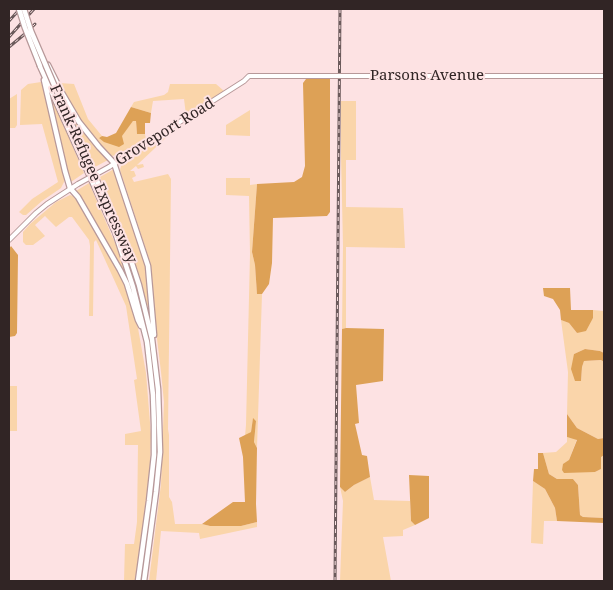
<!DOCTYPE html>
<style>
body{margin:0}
#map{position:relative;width:613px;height:590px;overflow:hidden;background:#fde2e3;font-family:"Noto Serif",serif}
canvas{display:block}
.frame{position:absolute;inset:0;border:10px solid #312525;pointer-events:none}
</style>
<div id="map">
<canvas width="613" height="590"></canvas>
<div class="frame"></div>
</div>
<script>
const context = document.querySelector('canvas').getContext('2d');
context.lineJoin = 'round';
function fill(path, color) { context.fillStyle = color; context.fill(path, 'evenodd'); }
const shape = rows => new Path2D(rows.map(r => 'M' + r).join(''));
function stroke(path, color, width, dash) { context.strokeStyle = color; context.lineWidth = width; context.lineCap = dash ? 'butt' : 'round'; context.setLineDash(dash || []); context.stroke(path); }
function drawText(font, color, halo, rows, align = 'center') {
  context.font = font + ' "Noto Serif",serif'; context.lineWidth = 4; context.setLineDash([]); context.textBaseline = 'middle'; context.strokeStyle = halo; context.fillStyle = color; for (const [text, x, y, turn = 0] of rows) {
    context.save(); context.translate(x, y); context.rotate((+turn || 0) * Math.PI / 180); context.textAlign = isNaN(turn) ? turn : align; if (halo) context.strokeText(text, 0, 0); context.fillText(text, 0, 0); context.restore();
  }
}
fill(shape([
 [41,82,49,107,65,180,61,188,42,201,26,215,23,215,19,212,32,199,58,182,42,124,20,125,21,90,28,84],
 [59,83,74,84,88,119,102,136,99,138,121,136,133,121,136,121,137,134,145,134,146,139,118,155,111,156,106,152,78,116,65,95],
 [170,84,216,84,224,91,186,115,184,99,153,101,151,113,131,107,134,102,164,95,168,92],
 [17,94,17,125,15,128,9,128,9,99],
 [50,98,52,98,84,173,71,182,66,167],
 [341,101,356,101,356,160,346,160,346,207,403,208,405,248,346,247,346,328,342,329,343,246,341,155],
 [250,110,250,136,226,135,226,125],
 [72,114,106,157,108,160,95,167,71,115],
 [170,131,171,133,137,165,143,164,144,167,138,169,136,166,130,171,134,171,136,176,132,178,134,182,168,174,171,179,168,429,169,435,169,497,172,502,175,524,202,524,210,526,241,526,257,522,257,527,200,539,199,533,161,531,156,581,149,581,161,484,164,402,161,372,155,322,152,276,150,262,120,170,121,166],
 [114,169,146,265,150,312,149,312,139,275,123,230,100,177],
 [226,178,250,178,250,185,257,184,252,252,255,265,257,293,262,294,257,448,254,442,256,421,253,419,251,432,245,436,246,425,250,254,249,196,226,195],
 [89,183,119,252,131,288,122,268,76,191],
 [70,195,76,197,122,278,138,328,146,373,151,435,150,470,145,514,135,581,124,581,125,544,134,544,137,522,138,445,125,445,125,434,141,431,134,380,137,379,126,306,96,240,94,242,93,316,89,316,90,246,89,240,72,217,69,217,56,227,45,216,35,225,45,236,33,245,26,245,23,242,23,232,30,224,56,202],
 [593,310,604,311,604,353,600,351,585,349,574,354,581,381,582,367,584,361,601,360,604,362,604,438,598,439,577,428,567,414,568,372,561,320,569,323,577,333,593,318],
 [9,386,17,386,17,431,9,431],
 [567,437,577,439,569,460,595,472,601,469,601,456,604,455,604,518,583,517,580,515,578,485,573,479,557,479,549,474,543,453,556,452,567,442],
 [370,477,374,500,410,501,411,521,415,525,403,530,403,536,383,537,391,581,340,581,343,501,340,487,345,492,354,485],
 [533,481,545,489,555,508,557,521,544,521,543,544,531,543]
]), '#fad5aa');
fill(shape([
 [306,79,330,79,330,212,327,216,273,218,272,263,269,284,262,294,257,294,255,265,252,252,257,184,294,182,302,177,305,166,303,83],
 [131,107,151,113,150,123,145,123,145,134,137,134,136,121,133,121,122,136,124,144,119,147,104,142,99,138,102,136,107,137,116,133],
 [11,246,18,255,17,333,15,336,9,337,9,249],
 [543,288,570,288,571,310,593,310,593,318,586,331,577,333,569,323,561,320,560,310,553,299,544,296],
 [346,328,384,329,383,381,356,385,359,423,355,424,362,455,367,456,370,477,354,485,345,492,340,487,342,329],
 [585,349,600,351,604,353,604,362,601,360,584,361,582,367,581,381,575,381,571,369,574,354],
 [567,414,577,428,598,439,604,438,604,455,601,457,601,469,595,472,564,473,562,470,563,464,569,460,577,440,567,437],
 [253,418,256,421,254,442,257,448,256,504,257,522,241,526,210,526,202,524,233,502,245,502,243,457,239,438,251,432],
 [538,453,543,453,549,474,557,479,573,479,578,485,580,515,583,517,604,518,604,523,557,521,555,508,545,489,533,481,534,469,538,469],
 [409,475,429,476,429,518,415,525,411,521]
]), '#dda156');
const primary = shape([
 [376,76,604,76],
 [109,167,244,81,249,76,320,76],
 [9,240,36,213,47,204,78,184]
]);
const motorway = shape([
 [48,65,62,93,79,122,99,147,114,163,148,266,154,335],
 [40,66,115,232,133,287,147,342,153,395,154,425,154,455,149,501,138,581],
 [44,80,65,171,70,188,78,197,120,270,127,284,138,320,141,326],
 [58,94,126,245,139,285,152,339,158,389,160,452,156,492,144,581]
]);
stroke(primary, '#b79899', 6);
stroke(motorway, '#b79899', 7);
stroke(primary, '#fff', 4);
stroke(motorway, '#fff', 4.5);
const rail = shape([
 [9,21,19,10],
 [9,37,34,9],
 [9,47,26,33,35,24],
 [335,581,340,9]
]);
stroke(rail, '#6b5a5b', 3);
stroke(rail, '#fde2e3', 1, [4]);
const primaryBridge = shape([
 [320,76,376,76],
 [78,184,109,167]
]);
const motorwayBridge = shape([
 [19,9,25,28,40,66],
 [24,9,31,31,58,94]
]);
stroke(primaryBridge, '#b79899', 6, []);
stroke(motorwayBridge, '#b79899', 7, []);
stroke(primaryBridge, '#fff', 4);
stroke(motorwayBridge, '#fff', 4.5);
drawText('15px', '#312525', '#fde2e3', [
 ["Parsons Avenue",427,76],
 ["Groveport Road",165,132,-32],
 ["Frank-Refugee Expressway",93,174,66]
]);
</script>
